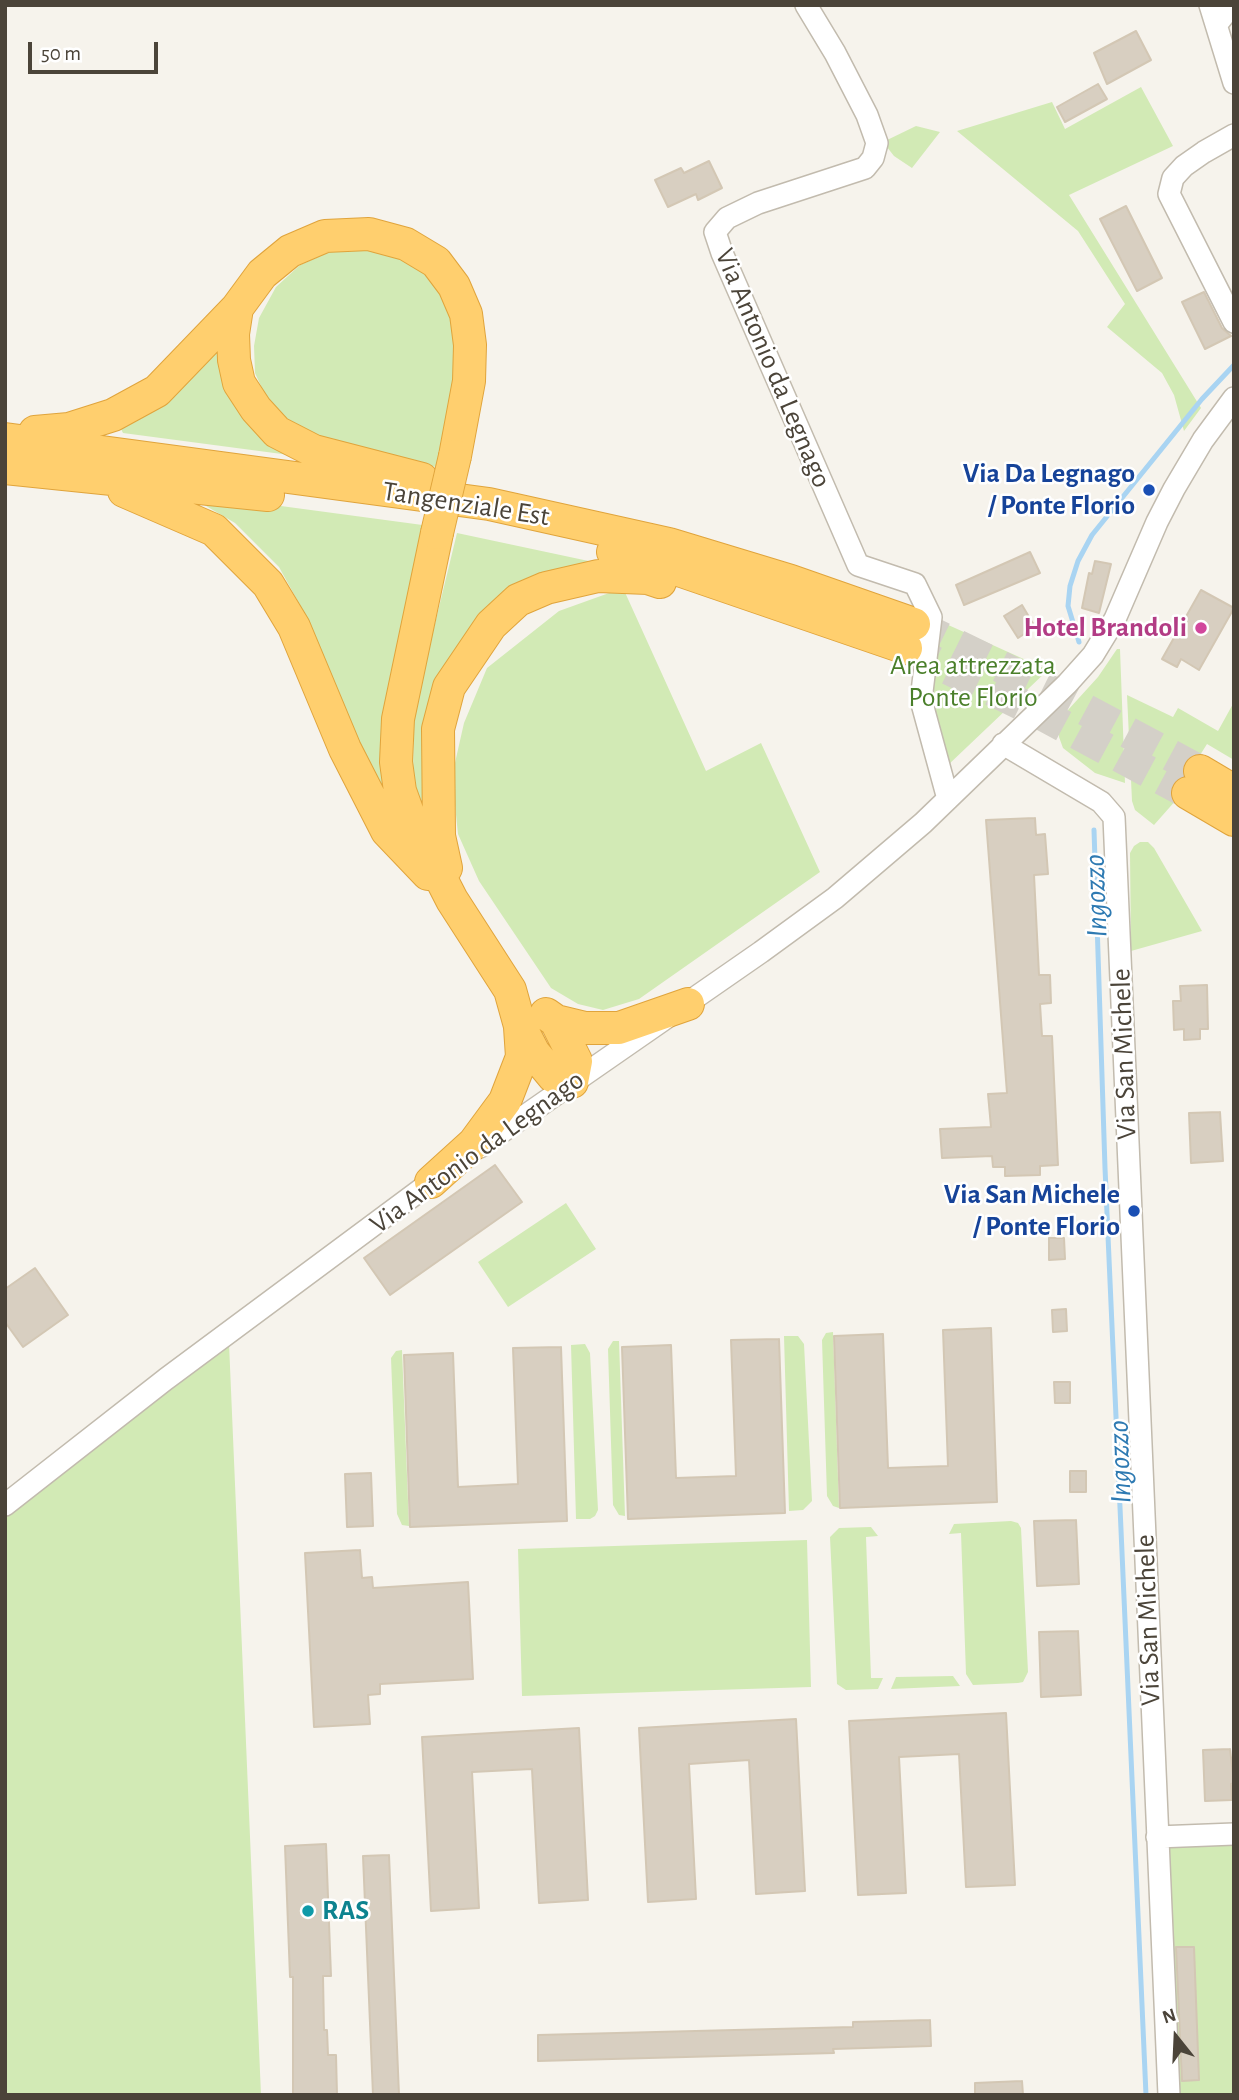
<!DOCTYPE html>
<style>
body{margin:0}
#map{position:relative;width:1239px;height:2100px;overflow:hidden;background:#f6f3ec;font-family:"Alegreya Sans",sans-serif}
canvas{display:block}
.frame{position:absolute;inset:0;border:7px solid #4b4439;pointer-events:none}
.north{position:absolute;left:1141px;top:2002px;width:70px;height:70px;-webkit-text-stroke:5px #fff;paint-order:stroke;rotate:342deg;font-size:19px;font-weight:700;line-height:28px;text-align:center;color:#4b4439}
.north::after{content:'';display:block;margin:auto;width:24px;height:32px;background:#4b4439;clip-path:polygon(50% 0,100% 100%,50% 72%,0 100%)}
.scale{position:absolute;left:28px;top:42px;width:130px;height:32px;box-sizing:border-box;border:4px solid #4b4439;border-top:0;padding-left:9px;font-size:21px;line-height:24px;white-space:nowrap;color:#4b4439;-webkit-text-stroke:5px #fff;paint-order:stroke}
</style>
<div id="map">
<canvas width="1239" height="2100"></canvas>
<div class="frame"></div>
<div class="north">N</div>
<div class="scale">50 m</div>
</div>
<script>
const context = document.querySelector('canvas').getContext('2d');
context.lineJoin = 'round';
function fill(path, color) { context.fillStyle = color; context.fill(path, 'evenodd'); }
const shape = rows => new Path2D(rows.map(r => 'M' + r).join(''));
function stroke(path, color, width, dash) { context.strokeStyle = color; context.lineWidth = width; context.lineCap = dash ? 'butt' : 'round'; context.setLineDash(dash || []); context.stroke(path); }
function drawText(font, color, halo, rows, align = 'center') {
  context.font = font + ' "Alegreya Sans",sans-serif'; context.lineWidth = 5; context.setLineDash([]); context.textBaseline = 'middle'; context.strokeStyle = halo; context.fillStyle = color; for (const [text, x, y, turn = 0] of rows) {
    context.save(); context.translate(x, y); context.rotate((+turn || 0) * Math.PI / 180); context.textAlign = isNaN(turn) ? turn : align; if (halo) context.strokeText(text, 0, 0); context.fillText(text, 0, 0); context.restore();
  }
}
fill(shape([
 [1141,87,1173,146,1069,195,1201,408,1184,431,1174,395,1162,373,1107,327,1125,304,1078,231,957,131,1052,102,1065,129],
 [916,126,940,132,912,168,894,156,883,142],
 [371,246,414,259,438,281,463,347,442,468,327,448,295,432,271,408,255,373,254,346,259,318,276,287,300,265,338,248],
 [232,327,231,354,297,456,123,433,120,427],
 [184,493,430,526,393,812,357,740,306,616,279,567,235,523],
 [457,533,598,563,476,621,427,808,420,809,413,772,414,710],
 [623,588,706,771,761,743,820,872,639,999,603,1010,578,1004,551,988,479,881,458,834,452,776,464,723,487,668,559,611],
 [935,619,1048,670,947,766,928,702],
 [1117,649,1120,649,1125,783,1095,773,1063,748,1059,737,1059,729,1068,710,1098,677],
 [1127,695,1173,717,1178,708,1218,731,1234,702,1234,760,1207,744,1185,779,1177,799,1154,825,1135,810,1132,801],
 [1140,842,1148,842,1154,848,1202,931,1131,951,1130,853,1134,846],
 [566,1203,596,1249,508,1307,478,1262],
 [833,1332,839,1508,833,1506,827,1496,822,1340,826,1333],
 [784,1336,798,1336,804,1344,812,1501,803,1510,789,1511],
 [613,1341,619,1341,625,1516,619,1515,613,1505,608,1349],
 [229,1343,261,2095,5,2095,5,1513],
 [585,1344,590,1353,598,1510,595,1516,590,1519,576,1519,571,1345],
 [402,1350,409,1526,402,1525,397,1514,391,1358,396,1351],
 [1011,1521,1018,1523,1021,1528,1028,1672,1023,1682,1018,1683,973,1685,966,1674,961,1533,949,1534,954,1524],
 [871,1527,878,1536,866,1537,871,1678,883,1678,878,1689,846,1690,837,1684,830,1537,839,1528],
 [807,1540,811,1687,522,1696,518,1549],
 [953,1676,960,1686,891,1689,896,1677],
 [1234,1826,1234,2095,1180,2095,1157,1837]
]), '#d2eab5');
stroke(shape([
 [1079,642,1068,606,1070,586,1078,561,1092,535,1202,399,1234,365],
 [1094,830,1105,1168,1146,2095]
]), '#a9d4f2', 5);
const building = shape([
 [1136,31,1151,60,1107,84,1094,53,1136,31],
 [1098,84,1107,99,1065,122,1057,107,1098,84],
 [709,161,722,188,698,200,696,194,668,207,655,180,681,168,684,173,709,161],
 [1126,206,1162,278,1137,291,1100,219,1126,206],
 [1204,292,1222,328,1231,336,1205,349,1182,302,1204,292],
 [1030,552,1040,573,964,605,956,585,1030,552],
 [1095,561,1111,564,1099,613,1082,608,1089,573,1092,574,1095,561],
 [1201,590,1234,608,1199,670,1181,659,1177,667,1162,659,1201,590],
 [1022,605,1035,627,1018,638,1004,616,1022,605],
 [1035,818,1036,835,1045,834,1048,874,1034,875,1039,975,1050,975,1051,1003,1040,1004,1042,1036,1052,1036,1058,1165,1040,1166,1040,1175,1005,1176,1005,1167,993,1167,992,1156,942,1158,940,1129,991,1127,988,1094,1007,1093,986,820,1035,818],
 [1207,985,1208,1029,1200,1029,1200,1039,1184,1040,1184,1029,1174,1030,1173,1001,1181,1001,1180,986,1207,985],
 [1220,1112,1223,1161,1191,1163,1189,1113,1220,1112],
 [495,1165,522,1202,390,1295,364,1258,495,1165],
 [1049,1238,1064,1238,1065,1259,1049,1260,1049,1238],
 [35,1268,68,1315,23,1347,5,1322,5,1289,35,1268],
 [1066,1309,1067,1331,1053,1332,1052,1310,1066,1309],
 [991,1328,997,1502,840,1508,834,1336,883,1334,888,1468,948,1466,943,1330,991,1328],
 [779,1339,785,1513,628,1519,622,1347,671,1345,676,1478,736,1476,731,1340,779,1339],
 [561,1347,567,1521,410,1527,404,1355,453,1353,458,1487,518,1484,513,1348,561,1347],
 [1054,1382,1070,1382,1070,1403,1055,1403,1054,1382],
 [1070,1471,1086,1471,1086,1492,1070,1492,1070,1471],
 [371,1473,373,1526,347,1527,345,1474,371,1473],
 [1076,1520,1079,1584,1037,1586,1034,1521,1076,1520],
 [360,1550,362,1578,372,1577,373,1588,468,1582,473,1679,380,1684,380,1694,368,1695,370,1724,314,1727,305,1553,360,1550],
 [1078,1631,1081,1695,1041,1697,1039,1632,1078,1631],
 [1006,1713,1015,1885,966,1887,959,1754,899,1757,906,1893,858,1895,849,1721,1006,1713],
 [796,1719,805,1891,756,1894,749,1760,689,1764,696,1899,648,1902,639,1728,796,1719],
 [579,1728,588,1900,539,1903,532,1769,472,1772,479,1908,431,1911,422,1737,579,1728],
 [1230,1749,1234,1783,1231,1784,1232,1800,1205,1801,1203,1750,1230,1749],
 [326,1844,331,1976,323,1976,324,2030,327,2030,328,2055,336,2055,337,2095,293,2095,293,1977,290,1977,285,1846,326,1844],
 [389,1855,399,2095,373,2095,363,1856,389,1855],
 [1176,1947,1194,1947,1199,2080,1182,2081,1176,1947],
 [930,2020,931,2046,833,2049,834,2053,538,2061,538,2035,853,2027,853,2022,930,2020],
 [1022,2081,1023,2095,975,2095,975,2083,1022,2081]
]);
fill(building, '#d8cfc1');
stroke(building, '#d3c7b4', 2);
stroke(shape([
 [914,624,1058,695,1200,771],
 [906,648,1041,714,1188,793]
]), '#d4d0c8', 32, [32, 16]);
const minor = shape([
 [806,5,835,53,867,115,877,143,873,158,865,168,758,203,727,218,715,232,722,253,858,565,915,584,931,617,921,700,948,799],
 [1210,5,1234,83],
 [1217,24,1232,5],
 [1234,135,1204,152,1184,166,1173,178,1169,194,1234,322],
 [1003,744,1101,802,1114,817,1169,2095],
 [480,1147,761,952,835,898,923,823,1067,684,1093,655,1115,619,1157,522,1174,489,1203,440,1234,398],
 [5,1505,166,1379,442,1174],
 [1157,1837,1234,1834]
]);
const highway = shape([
 [237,308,233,334,234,360,239,383,256,409,277,432,314,451,422,479],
 [35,432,69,429,113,415,157,391,237,308,262,274,290,251,325,236,369,234,406,244,436,262,454,286,466,314,470,345,469,381,455,456],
 [5,439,489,504,669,544,791,581,914,624],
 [5,468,268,495],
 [124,491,214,530,268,584,294,627,345,749,387,831,428,874],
 [437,533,398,719,396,762,400,791,409,816,452,900,510,990,520,1026,534,1053,554,1077,572,1082,576,1061,556,1021],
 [613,552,670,567,906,648],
 [1200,771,1234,791],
 [1188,793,1234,820],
 [446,868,439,836,438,729,449,687,491,625,518,600,546,588,598,576,648,578,660,582],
 [546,1014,556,1021,585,1028,619,1028,688,1004],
 [431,1182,474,1143,505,1101,522,1057,520,1027]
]);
stroke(minor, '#c2bbae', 24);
stroke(highway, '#e0a43c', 34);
stroke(minor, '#fff', 21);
stroke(highway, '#ffcf6e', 32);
const highwayBridge = shape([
 [437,533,455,456]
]);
stroke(highwayBridge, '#e0a43c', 34, []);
stroke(highwayBridge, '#ffcf6e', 32);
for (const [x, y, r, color] of [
 [1149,490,7,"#1a4fb4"],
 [1201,628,7,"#d1479c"],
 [1134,1211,7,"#1a4fb4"],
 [308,1911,7,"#0f9aa8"]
]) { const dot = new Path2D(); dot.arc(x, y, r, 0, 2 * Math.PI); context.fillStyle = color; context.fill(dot); stroke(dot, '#fff', 2.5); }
drawText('28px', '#4b4439', '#fff', [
 ["Via Antonio da Legnago",773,368,67],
 ["Tangenziale Est",466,504,9],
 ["Via San Michele",1124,1054,-92],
 ["Via Antonio da Legnago",477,1152,-36],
 ["Via San Michele",1148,1620,-92]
]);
drawText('bold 28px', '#164399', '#fff', [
 ["Via Da Legnago",1135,474],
 ["/ Ponte Florio",1135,506],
 ["Via San Michele",1120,1195],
 ["/ Ponte Florio",1120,1227]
], 'right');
drawText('bold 28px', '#b23c85', '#fff', [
 ["Hotel Brandoli",1187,628]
], 'right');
drawText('28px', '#4a7f2a', '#fff', [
 ["Area attrezzata",973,666],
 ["Ponte Florio",973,698]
]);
drawText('bold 28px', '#0d838f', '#fff', [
 ["RAS",322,1911]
], 'left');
drawText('italic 30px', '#2e7ab2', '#fff', [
 ["Ingozzo",1096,896,-92],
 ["Ingozzo",1120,1462,-92]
]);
</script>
